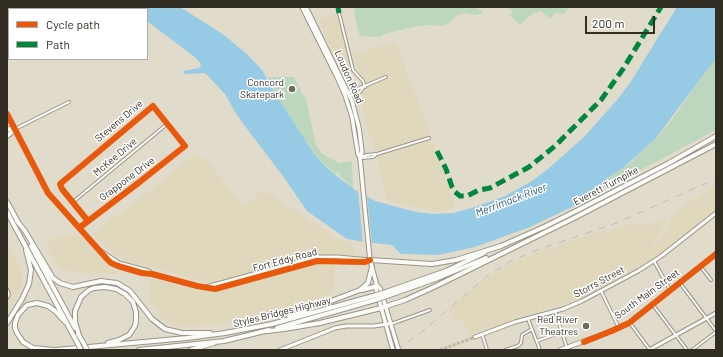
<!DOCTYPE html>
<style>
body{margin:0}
#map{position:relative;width:723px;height:357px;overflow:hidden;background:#e0dbcb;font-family:Barlow,sans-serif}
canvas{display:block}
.frame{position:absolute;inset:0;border:8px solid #312d22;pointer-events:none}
.legend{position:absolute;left:8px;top:8px;width:140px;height:52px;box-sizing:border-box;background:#fff;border:1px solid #adaba7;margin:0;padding:5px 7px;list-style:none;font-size:12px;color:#312d22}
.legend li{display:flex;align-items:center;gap:8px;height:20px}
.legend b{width:20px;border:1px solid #adaba7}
.scale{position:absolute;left:585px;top:16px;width:70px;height:18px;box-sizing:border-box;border:2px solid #312d22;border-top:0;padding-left:5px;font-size:12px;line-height:14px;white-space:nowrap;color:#312d22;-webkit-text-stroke:3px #fff;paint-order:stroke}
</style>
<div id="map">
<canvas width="723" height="357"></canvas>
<div class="frame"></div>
<ul class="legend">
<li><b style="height:5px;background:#e8590c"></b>Cycle path</li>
<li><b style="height:5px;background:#00873e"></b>Path</li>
</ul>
<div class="scale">200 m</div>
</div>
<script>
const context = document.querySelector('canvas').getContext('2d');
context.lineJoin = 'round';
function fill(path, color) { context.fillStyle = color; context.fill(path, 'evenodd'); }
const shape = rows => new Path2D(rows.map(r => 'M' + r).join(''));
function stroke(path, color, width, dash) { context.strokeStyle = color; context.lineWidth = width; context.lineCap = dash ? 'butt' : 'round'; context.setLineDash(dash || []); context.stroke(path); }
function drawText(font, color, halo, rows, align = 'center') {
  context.font = font + ' Barlow,sans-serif'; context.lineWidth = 3; context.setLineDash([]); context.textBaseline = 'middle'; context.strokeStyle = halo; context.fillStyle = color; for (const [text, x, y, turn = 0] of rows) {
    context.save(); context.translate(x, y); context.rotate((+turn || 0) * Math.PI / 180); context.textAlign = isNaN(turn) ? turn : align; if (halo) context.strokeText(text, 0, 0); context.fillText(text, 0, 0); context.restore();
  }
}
fill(shape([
 [337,13,353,72,344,76,331,50,319,19],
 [395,41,424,116,456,208,435,211,390,202,386,198,377,157,368,130,360,96,368,90,366,82,359,72,353,54],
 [194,155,207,160,243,207,263,190,336,237,353,244,355,256,314,254,229,279,212,283,207,283,146,265,141,266,124,261,113,253,92,234,145,195],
 [716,185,716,209,657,257,628,274,579,299,469,335,463,319,454,322,449,311,450,308,482,282,509,263,519,259,576,239,604,230,605,232,609,231,634,223,638,225,646,225,664,218,665,220,664,226,650,251,651,252,676,213,696,197],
 [66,234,79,237,81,236,117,274,78,273,59,267,46,245,51,241],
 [7,241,23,274,21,290,7,311],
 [319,263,335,264,334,289,325,296,231,324,182,327,172,325,163,320,158,312,159,307,149,304,151,279,199,291,216,292]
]), '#e0d8bd');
fill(shape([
 [354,7,473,7,483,11,483,13,477,15,464,13,456,16,449,23,442,26,431,25,417,26,384,34,379,37,360,36,355,18],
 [506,7,569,7,564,14,555,13,550,19,541,11,532,14,520,25,510,16,513,11],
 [716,56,716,130,582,201,593,195,601,186,603,182,620,168,628,165,656,137,660,134,672,120],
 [268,77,294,77,307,103,316,145,319,149,322,154,339,163,352,161,353,188,340,176,338,172,336,174,334,173,325,165,307,146,291,120,289,114,280,103]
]), '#bdd6be');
fill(shape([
 [7,7,180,7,224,35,248,55,262,70,276,95,314,154,329,170,355,190,375,201,416,212,433,214,454,213,475,207,505,196,532,181,548,169,584,137,617,100,630,83,677,7,716,7,716,58,656,138,624,167,607,178,600,187,585,199,572,207,530,227,475,247,438,255,404,254,401,254,392,245,365,242,347,239,307,211,283,176,250,133,235,112,225,94,205,73,184,74,184,71,199,68,201,66,200,63,196,58,147,21,147,9,118,9,107,7,88,9,9,9,9,36,7,36]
]), '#97cae4');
fill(shape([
 [358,190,367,195,372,245,363,244]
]), '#e0dbcb');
stroke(shape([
 [440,350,475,337]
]), '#bdb8a9', 3, [3, 1.5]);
const street = shape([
 [339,13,353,70,363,81,365,87],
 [348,93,386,77],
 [350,96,360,92,363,88],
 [15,129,69,102],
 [361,157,367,155,376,154],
 [361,158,373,157,377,154,429,138],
 [73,202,167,124],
 [79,228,137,184,185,146,153,106,60,184,62,189,88,221],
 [654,261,670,290],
 [701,267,711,280],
 [680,283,716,331],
 [7,289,9,294,7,298],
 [601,291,619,328],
 [653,305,687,350],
 [555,311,567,348],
 [528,319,540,350],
 [630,323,650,350],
 [391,324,430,310],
 [482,334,487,350],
 [537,341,561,332],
 [505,350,518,346,521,343,522,335,532,329],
 [692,350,716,332]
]);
const secondary = shape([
 [7,114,48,193,107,259,111,263,118,266,142,273,152,274,197,286,215,289,317,261,365,262,370,260],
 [101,251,119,263,149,271,152,274],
 [206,287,316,257,338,257,370,260],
 [475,337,515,322,563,309,582,301,638,271,660,257,716,213],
 [280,350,335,328,346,326,374,326,388,324],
 [649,350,716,313]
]);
const primary = shape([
 [302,7,337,77,345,95,352,117,358,154,360,158,370,260,377,286,380,288,398,348],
 [306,7,352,101,359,128,362,152,360,158],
 [377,286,376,289,393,350],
 [560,350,606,333,629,323,716,254]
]);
const highway = shape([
 [7,130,10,129,15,130],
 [7,136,15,130],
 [7,202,18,222],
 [7,212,78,344],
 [17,221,25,231,53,278,60,283,73,287,101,281,117,283,130,291,152,319,165,329,182,333,210,333],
 [31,246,75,328],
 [370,260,432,264,456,260,501,246,544,227,578,210,669,163,716,136],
 [362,290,377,286],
 [386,292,446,271,484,253],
 [387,296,438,278,486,258],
 [289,317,360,290,368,283,372,267],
 [7,323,22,299,29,284,31,270,26,250],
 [277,328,375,300],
 [268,331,284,329,320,323,381,308,405,300,434,287,574,218,716,144],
 [78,334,84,344],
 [79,335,75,322,75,311,81,297,89,290,94,288,105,287,116,289,125,294,133,302,136,312,136,321,135,326,129,335,119,340,108,343],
 [54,350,33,348,23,342,17,333,15,328,15,323,18,315,27,305,37,303,48,306,55,311,65,322],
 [56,350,187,338,225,333,272,324,373,296],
 [139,350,224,341,269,330],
 [191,350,214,343]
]);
stroke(street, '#989588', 4);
stroke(secondary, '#989588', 5);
stroke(primary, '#989588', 5.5);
stroke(highway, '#989588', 6);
stroke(street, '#fafaf7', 2);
stroke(secondary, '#fafaf7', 3);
stroke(primary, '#fafaf7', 3.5);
stroke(highway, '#fafaf7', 4);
stroke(shape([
 [397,350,424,330,487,276,509,262,534,251,614,224,716,179]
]), '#bcbcb7', 1, [7, 7]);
const primaryBridge = shape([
 [398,348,398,350]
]);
const highwayBridge = shape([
 [373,296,386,292],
 [375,300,387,296],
 [78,344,81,350],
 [84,344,87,350]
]);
stroke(primaryBridge, '#989588', 5.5, []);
stroke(highwayBridge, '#989588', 6, []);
stroke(primaryBridge, '#fafaf7', 3.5);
stroke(highwayBridge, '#fafaf7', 4);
stroke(shape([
 [338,7,339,13],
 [437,151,446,169,452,187,455,192,460,196,467,196,479,190,490,188,529,167,555,146,601,100,623,69,661,7]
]), '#00873e', 5, [10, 5]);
stroke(shape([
 [7,114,48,193,107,259,111,263,118,266,142,273,152,274,197,286,215,289,317,261,365,262,370,260],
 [79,228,137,184,185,146,153,106,60,184,62,189,88,221],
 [584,342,614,330,629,323,716,254]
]), '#e8590c', 6);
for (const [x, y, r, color] of [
 [292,89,4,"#6e6a5d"],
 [586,326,4,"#6e6a5d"]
]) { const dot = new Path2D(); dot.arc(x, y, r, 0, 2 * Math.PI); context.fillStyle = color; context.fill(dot); stroke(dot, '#fff', 1.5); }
drawText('10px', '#312d22', '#fff', [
 ["Loudon Road",349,77,66],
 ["Stevens Drive",119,121,-40],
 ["McKee Drive",115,157,-40],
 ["Grappone Drive",127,179,-37],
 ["Everett Turnpike",606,186,-28],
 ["Fort Eddy Road",285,260,-15],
 ["Storrs Street",599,282,-28],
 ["South Main Street",647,294,-36],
 ["Styles Bridges Highway",282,312,-14]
]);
drawText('10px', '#312d22', '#fff', [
 ["Concord",284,83],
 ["Skatepark",284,95],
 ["Red River",578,320],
 ["Theatres",578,332]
], 'right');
drawText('italic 11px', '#225a78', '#fff', [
 ["Merrimack River",511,200,-21]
]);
</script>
